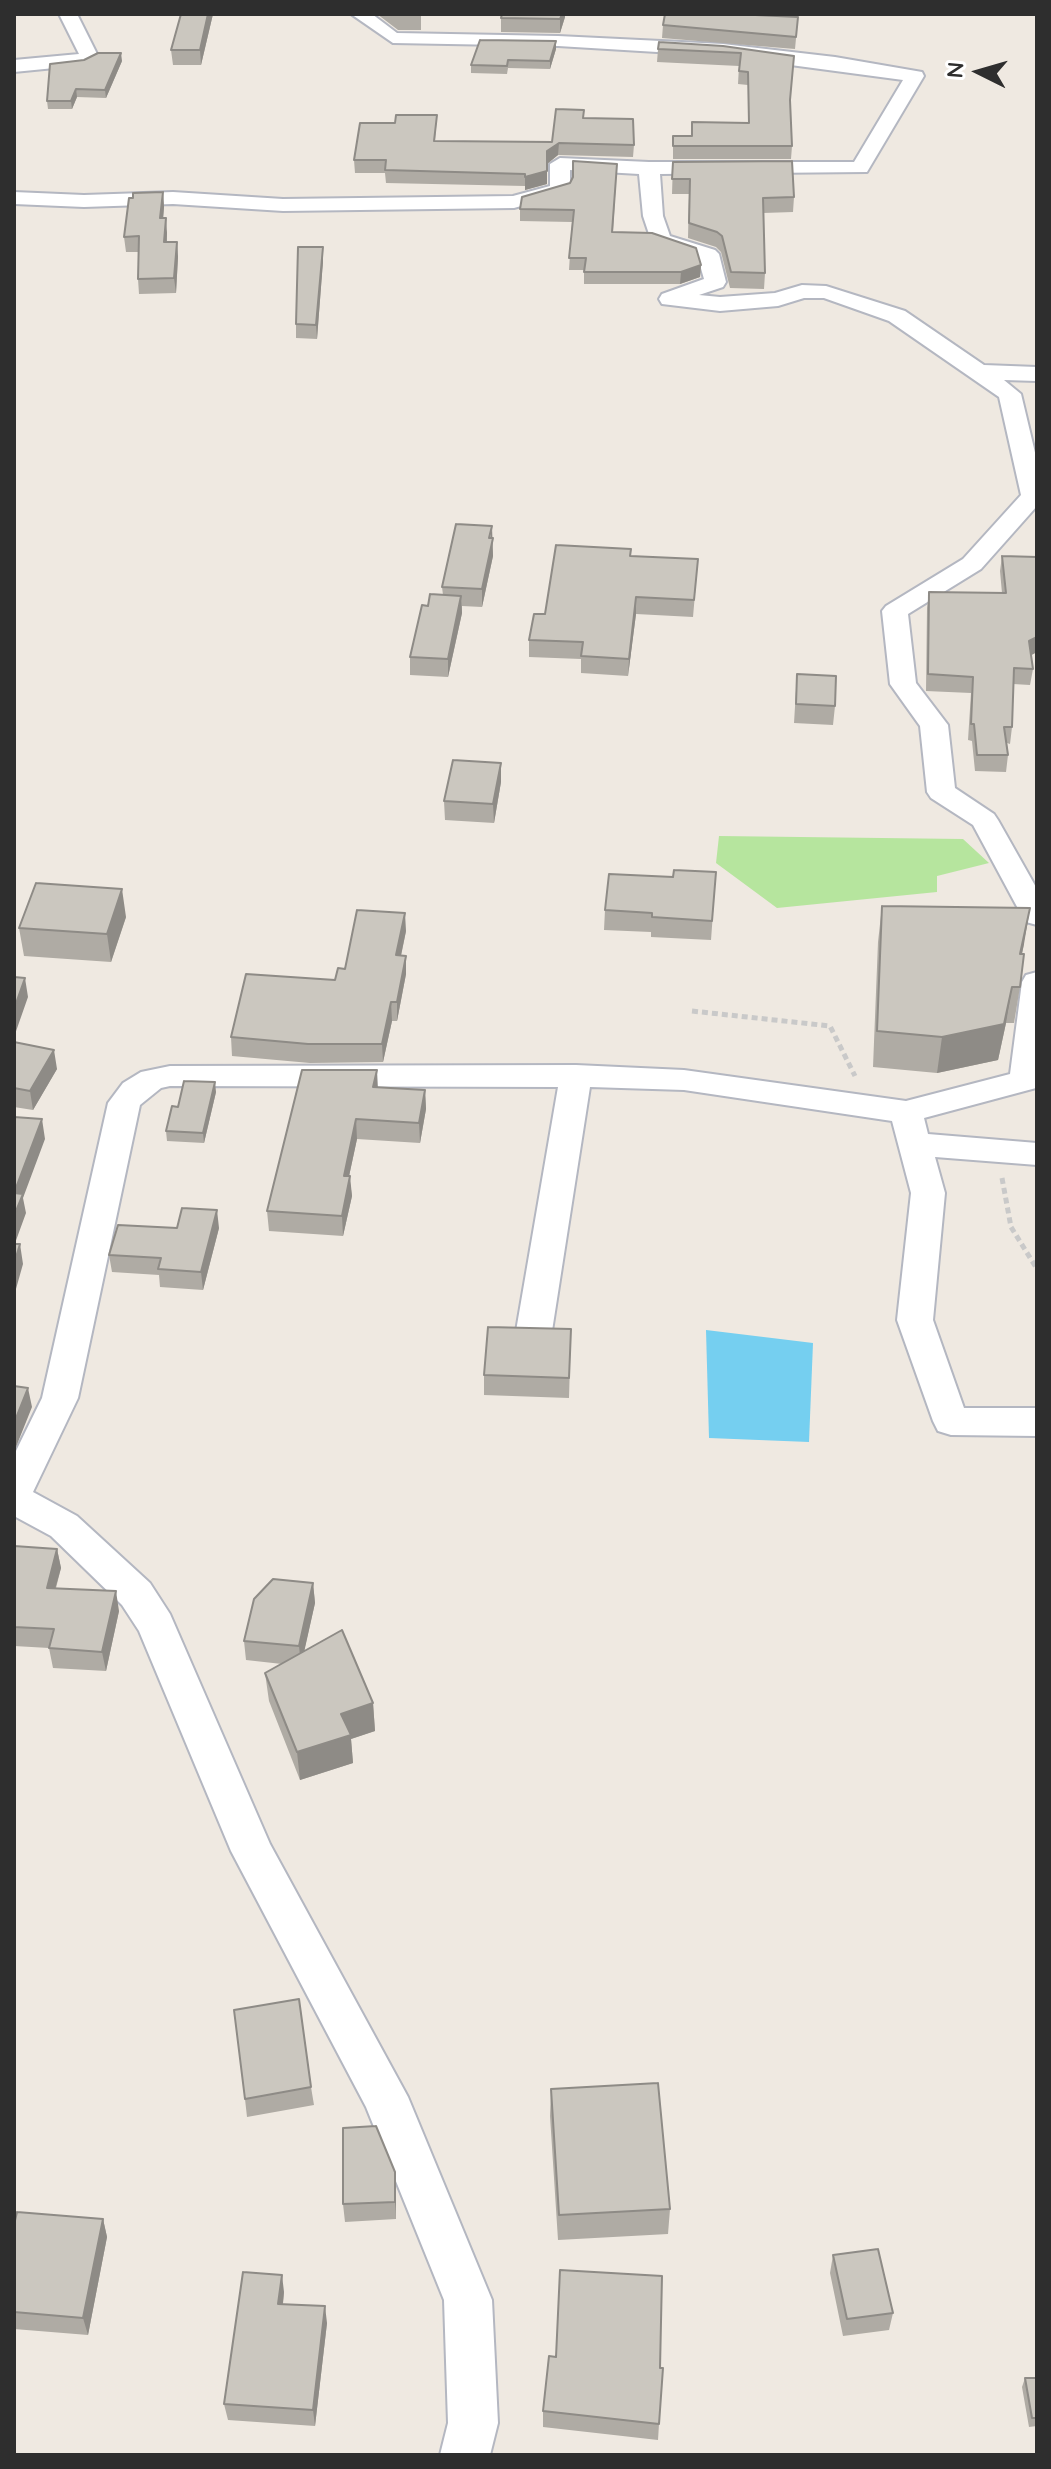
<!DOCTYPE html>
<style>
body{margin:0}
#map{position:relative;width:1051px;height:2469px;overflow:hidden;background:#efe9e1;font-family:Quicksand,sans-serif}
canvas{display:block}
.frame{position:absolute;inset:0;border:16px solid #2e2e2e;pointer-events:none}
.north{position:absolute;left:939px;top:32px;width:80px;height:80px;-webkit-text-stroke:6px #fff;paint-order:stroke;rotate:275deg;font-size:22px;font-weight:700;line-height:32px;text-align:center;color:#2e2e2e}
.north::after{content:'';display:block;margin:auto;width:28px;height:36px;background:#2e2e2e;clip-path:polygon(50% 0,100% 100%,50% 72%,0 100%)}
</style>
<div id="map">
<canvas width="1051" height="2469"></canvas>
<div class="frame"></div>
<div class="north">N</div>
</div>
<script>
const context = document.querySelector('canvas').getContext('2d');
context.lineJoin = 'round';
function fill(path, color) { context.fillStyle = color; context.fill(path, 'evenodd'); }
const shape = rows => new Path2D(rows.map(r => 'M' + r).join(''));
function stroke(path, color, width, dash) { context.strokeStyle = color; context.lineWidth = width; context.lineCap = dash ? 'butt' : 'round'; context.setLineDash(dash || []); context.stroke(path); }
fill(shape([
 [719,836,963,839,989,863,937,876,937,892,777,908,716,863]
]), '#b6e59e');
fill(shape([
 [706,1330,813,1343,809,1442,709,1438]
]), '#75cff0');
const minor = shape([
 [59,14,77,14,98,56,96,60,85,65,14,72,14,60,79,54,59,14],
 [351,14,372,14,397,33,558,36,723,44,835,57,922,72,924,76,867,172,660,174,663,216,670,236,715,250,719,254,726,282,723,287,699,295,720,297,775,293,802,285,826,286,905,311,984,365,1037,367,1037,381,1004,380,1021,394,1037,461,1037,506,981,569,908,614,916,683,948,725,955,788,994,814,998,820,1037,889,1037,925,1026,922,1022,916,973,825,931,798,927,792,920,726,890,684,882,611,886,606,963,559,1021,495,999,397,889,321,824,298,804,298,778,306,720,311,662,304,659,299,662,294,704,279,698,258,654,244,651,240,643,216,639,174,570,170,570,189,567,193,514,208,283,211,173,204,84,207,14,204,14,192,84,195,173,192,283,199,513,196,550,186,550,164,560,158,649,162,854,162,903,80,723,56,558,46,393,43,351,14],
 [1037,972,1036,1088,924,1118,928,1134,1037,1143,1037,1165,935,1157,945,1193,933,1320,964,1408,1037,1408,1037,1436,951,1435,938,1431,933,1421,897,1320,911,1193,892,1121,684,1090,590,1087,552,1331,546,1340,534,1344,522,1340,516,1331,558,1087,170,1086,161,1088,140,1105,78,1398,33,1492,77,1516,150,1583,170,1614,270,1844,408,2097,492,2300,498,2423,490,2455,440,2455,448,2423,444,2300,366,2107,231,1851,139,1631,122,1605,51,1536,14,1516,14,1455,42,1398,108,1103,123,1083,141,1072,170,1066,576,1065,684,1070,906,1101,1010,1074,1022,982,1026,975,1037,972]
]);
stroke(minor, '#b4b7c1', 4);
stroke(shape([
 [692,1011,830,1026,855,1076],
 [1002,1178,1011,1227,1037,1269]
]), '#c9c9c9', 5, [6, 4]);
fill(minor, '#fff');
fill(shape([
 [181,14,213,14,201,65,173,65,171,50],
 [377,14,421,14,421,30,398,30],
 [565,17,560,33,501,32,501,18],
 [798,17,795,49,662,38,663,25],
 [556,49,550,69,508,68,507,74,471,73,471,65],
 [658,49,794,56,790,103,792,146,791,159,673,159,673,136,691,136,748,123,748,85,738,84,739,66,657,62],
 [122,61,106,98,77,97,72,109,48,109,47,101],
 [584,110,584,118,634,145,633,157,558,155,547,164,547,184,525,190,525,186,386,183,385,173,355,173,354,160,395,123,437,115,435,141,552,142],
 [673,162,794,197,793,212,763,213,765,273,764,289,730,288,721,252,716,247,688,238,689,194,672,194],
 [617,164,613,232,701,265,700,277,680,284,584,284,584,270,569,270,572,222,520,221,520,209,570,183],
 [163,192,164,207,163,218,167,233,167,242,177,242,178,257,176,293,139,294,138,279,139,252,126,252,124,237],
 [323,247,323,261,317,339,296,338,296,324],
 [492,538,493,556,482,607,462,606,462,613,448,677,410,675,410,657,428,606,443,595,442,587],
 [631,556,698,559,693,617,636,614,628,676,581,673,581,659,529,657,529,640,545,614],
 [1002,556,1037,557,1037,652,1031,655,1033,669,1030,685,1013,684,1012,727,1010,744,1007,743,1008,755,1006,772,975,771,972,741,968,740,971,693,926,691,927,608,929,592,1002,593,1000,571],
 [797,674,835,706,833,725,794,723],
 [501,782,494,823,445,820,444,801],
 [716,872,711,940,651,937,651,932,604,930,605,910,673,877],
 [882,906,1024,944,1022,954,1020,987,1014,1023,1006,1023,998,1060,937,1073,873,1067,878,942],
 [126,917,111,962,24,956,19,928],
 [406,931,401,956,406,974,397,1021,392,1021,383,1062,310,1063,232,1056,231,1037,335,980,345,969],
 [14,1042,57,1069,33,1110,14,1107],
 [378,1087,425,1090,426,1109,420,1143,357,1139,349,1176,352,1196,343,1236,269,1231,267,1211],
 [216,1092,204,1143,167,1141,166,1131,178,1107],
 [219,1228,203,1290,160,1287,159,1275,112,1272,109,1255],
 [571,1329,569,1398,484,1395,484,1375],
 [14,1546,57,1549,61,1568,56,1588,119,1611,106,1671,53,1668,49,1648,14,1646],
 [313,1583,315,1603,304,1651,373,1703,375,1731,351,1739,353,1763,300,1780,269,1701,265,1673,282,1664,246,1660,244,1641],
 [311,2087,314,2105,247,2117,245,2099],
 [551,2089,670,2209,668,2234,558,2240,550,2116],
 [395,2172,396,2219,345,2222,343,2204],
 [103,2219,107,2237,88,2335,14,2329,14,2225],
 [833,2255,893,2313,889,2330,843,2336,830,2273],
 [284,2292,283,2304,327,2323,315,2426,228,2420,224,2404],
 [556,2357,659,2424,658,2440,543,2427,543,2411],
 [1025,2378,1037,2378,1037,2426,1029,2427,1022,2387]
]), '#afaba4');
fill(shape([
 [208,14,213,14,201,65,200,50],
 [562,14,565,14,565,17,560,33,560,19],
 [556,41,556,49,550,69,550,61],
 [121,53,122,61,106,98,105,90],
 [76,89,77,97,72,109,71,101],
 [559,143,558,155,547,164,547,151],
 [547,171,547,184,525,190,525,177],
 [163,192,164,207,162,233,160,218],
 [166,218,167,233,166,258,164,242],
 [177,242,178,257,176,293,174,278],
 [323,247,323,261,317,339,316,325],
 [701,265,700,277,680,284,681,272],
 [492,526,493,556,482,607,482,589],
 [461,596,462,613,448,677,448,659],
 [636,597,636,614,628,676,629,659],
 [1037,637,1037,652,1026,658,1029,641],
 [501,763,501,782,494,823,493,804],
 [122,889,126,917,111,962,107,934],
 [1030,908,1024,944,1014,990,1020,954],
 [405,913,406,931,397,974,396,955],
 [406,956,406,974,397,1021,397,1002],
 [25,978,28,997,14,1037,14,1009],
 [1012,987,1006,1023,998,1060,937,1073,942,1037],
 [391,1002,392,1021,383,1062,382,1044],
 [54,1050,57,1069,33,1110,30,1091],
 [377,1070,378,1090,373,1087],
 [215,1082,216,1092,204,1143,203,1133],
 [425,1090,426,1109,420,1143,419,1123],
 [42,1119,45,1139,23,1198,26,1213,14,1246,14,1193],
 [356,1119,357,1139,345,1195,344,1176],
 [350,1176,352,1196,343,1236,342,1216],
 [217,1210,219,1228,203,1290,201,1272],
 [20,1244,23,1264,14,1296,14,1264],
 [28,1388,32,1407,14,1452,14,1423],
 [57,1549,61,1568,50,1607,47,1588],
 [313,1583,315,1603,301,1666,299,1646],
 [116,1591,119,1611,106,1671,102,1652],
 [373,1703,375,1731,351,1739,353,1763,300,1780,297,1752,341,1714],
 [395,2172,396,2189,396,2219,395,2202],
 [103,2219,107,2237,88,2335,83,2318],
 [282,2275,284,2292,281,2321,278,2304],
 [325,2306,327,2323,315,2426,313,2410]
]), '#8e8b86');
const building = shape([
 [181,14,208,14,200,50,171,50,181,14],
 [396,14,421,14,421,15,398,15,396,14],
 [502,14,562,14,560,19,501,18,502,14],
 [665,14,734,14,798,17,796,37,663,25,665,14],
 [480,40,556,41,550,61,508,60,507,66,471,65,480,40],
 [659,42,723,46,794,56,790,100,792,146,673,146,673,136,692,136,692,122,749,123,748,72,739,71,741,53,658,49,659,42],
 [98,53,121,53,105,90,76,89,71,101,47,101,50,64,84,60,98,53],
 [556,109,584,110,583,118,633,119,634,145,559,143,547,151,547,171,525,177,525,174,385,170,386,160,354,160,360,123,395,123,396,115,437,115,434,141,552,142,556,109],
 [573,161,617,164,612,232,652,233,696,248,701,265,681,272,584,272,586,258,569,258,574,210,520,209,522,197,570,183,573,177,573,161],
 [792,161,794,197,763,198,765,273,731,272,722,236,717,232,689,223,690,179,672,179,673,162,792,161],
 [163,192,160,218,166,218,164,242,177,242,174,278,138,279,139,236,124,237,129,198,133,198,133,193,163,192],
 [298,247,323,247,316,325,296,324,298,247],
 [456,524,492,526,489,538,493,538,482,589,442,587,456,524],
 [556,545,631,549,630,556,698,559,694,600,636,597,629,659,581,656,583,642,529,640,534,614,545,614,556,545],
 [1002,556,1037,557,1037,637,1029,641,1033,669,1014,668,1012,727,1004,727,1008,755,977,755,974,724,971,724,973,677,928,674,929,592,1006,593,1002,556],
 [430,594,461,596,448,659,410,657,422,605,428,606,430,594],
 [797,674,836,676,835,706,796,704,797,674],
 [453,760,501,763,493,804,444,801,453,760],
 [674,870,716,872,712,921,652,917,652,913,605,910,609,874,673,877,674,870],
 [36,883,122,889,107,934,19,928,36,883],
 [882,906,1030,908,1020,954,1024,954,1020,987,1012,987,1004,1024,942,1037,877,1031,882,906],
 [357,910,405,913,396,955,406,956,397,1002,391,1002,382,1044,308,1044,231,1037,246,974,335,980,338,968,345,969,357,910],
 [14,977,25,978,14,1009,14,977],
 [14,1042,54,1050,30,1091,14,1088,14,1042],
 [302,1070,377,1070,373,1087,425,1090,419,1123,356,1119,344,1176,350,1176,342,1216,267,1211,302,1070],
 [184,1081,215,1082,203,1133,166,1131,172,1106,178,1107,184,1081],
 [14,1117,42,1119,14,1193,23,1194,14,1216,14,1117],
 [182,1208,217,1210,201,1272,158,1269,161,1258,109,1255,118,1225,177,1228,182,1208],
 [14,1244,20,1244,14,1264,14,1244],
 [488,1327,571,1329,569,1378,484,1375,488,1327],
 [14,1386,28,1388,14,1423,14,1386],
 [14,1546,57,1549,47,1588,116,1591,102,1652,49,1648,54,1629,14,1627,14,1546],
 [273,1579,313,1583,299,1646,244,1641,254,1599,273,1579],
 [342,1630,373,1703,341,1714,351,1735,297,1752,265,1673,342,1630],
 [299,1999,311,2087,245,2099,234,2010,299,1999],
 [658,2083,670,2209,559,2215,551,2089,658,2083],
 [376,2126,395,2172,395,2202,343,2204,343,2128,376,2126],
 [17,2212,103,2219,83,2318,14,2312,14,2225,17,2212],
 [878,2249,893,2313,847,2319,833,2255,878,2249],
 [560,2270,662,2276,660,2368,663,2368,659,2424,543,2411,549,2356,556,2357,560,2270],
 [243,2272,282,2275,278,2304,325,2306,313,2410,224,2404,243,2272],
 [1025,2378,1037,2378,1037,2418,1032,2418,1025,2378]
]);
fill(building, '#cbc7bf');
stroke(building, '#8e8b86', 2);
</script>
